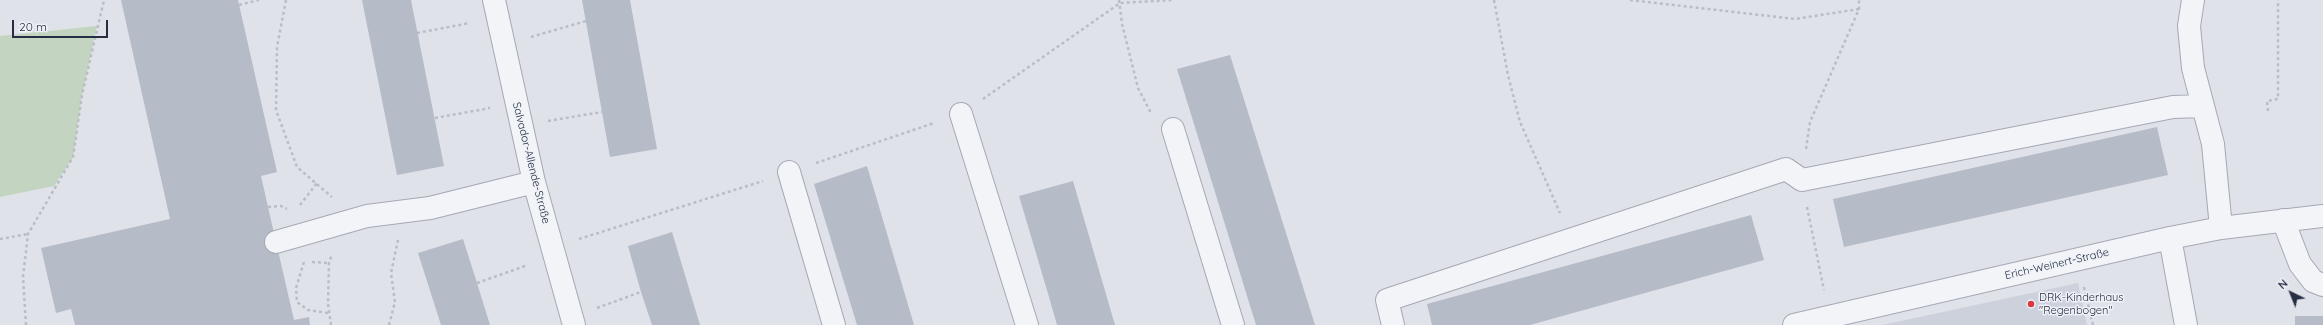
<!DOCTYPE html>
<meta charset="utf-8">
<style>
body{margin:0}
#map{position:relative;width:2323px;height:325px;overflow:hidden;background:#e0e2ea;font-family:Quicksand,sans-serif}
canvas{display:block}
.north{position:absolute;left:2271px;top:273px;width:40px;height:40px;-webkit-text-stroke:3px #eff2f7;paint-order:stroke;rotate:317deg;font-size:11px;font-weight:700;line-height:16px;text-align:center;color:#272e43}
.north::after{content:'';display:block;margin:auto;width:14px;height:18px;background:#272e43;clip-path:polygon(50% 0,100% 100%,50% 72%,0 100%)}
.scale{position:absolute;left:12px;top:20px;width:96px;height:18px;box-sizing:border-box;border:2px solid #272e43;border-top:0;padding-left:5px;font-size:12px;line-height:14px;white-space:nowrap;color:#272e43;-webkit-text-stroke:3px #eff2f7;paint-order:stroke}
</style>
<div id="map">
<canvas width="2323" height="325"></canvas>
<div class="north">N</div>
<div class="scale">20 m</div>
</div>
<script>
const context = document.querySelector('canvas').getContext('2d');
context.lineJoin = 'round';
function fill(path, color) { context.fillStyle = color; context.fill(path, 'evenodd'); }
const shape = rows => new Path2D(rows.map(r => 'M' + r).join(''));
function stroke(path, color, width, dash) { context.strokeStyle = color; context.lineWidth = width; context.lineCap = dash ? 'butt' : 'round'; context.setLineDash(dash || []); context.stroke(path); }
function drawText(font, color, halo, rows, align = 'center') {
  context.font = font + ' Quicksand,sans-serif'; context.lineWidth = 3; context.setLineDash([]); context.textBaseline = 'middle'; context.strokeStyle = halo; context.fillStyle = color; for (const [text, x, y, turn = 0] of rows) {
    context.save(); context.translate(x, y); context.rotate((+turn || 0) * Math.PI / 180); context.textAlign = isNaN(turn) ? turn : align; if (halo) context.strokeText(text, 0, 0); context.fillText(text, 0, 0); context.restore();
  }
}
fill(shape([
 [2078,283,2087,325,1882,325]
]), '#cdd1dc');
fill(shape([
 [97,26,82,95,73,157,54,186,0,197,0,36]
]), '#c3d5c0');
fill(shape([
 [121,0,238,0,277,172,261,176,268,207,294,320,309,317,310,325,75,325,71,309,56,313,41,248,170,219],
 [362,0,411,0,444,166,397,175],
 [582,0,630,0,657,149,610,157],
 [1230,55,1315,325,1256,325,1177,69],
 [2157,127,2168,175,1844,247,1833,199],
 [867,166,914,325,857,325,814,184],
 [1073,181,1115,325,1057,325,1049,297,1019,196],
 [1751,215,1764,260,1530,325,1432,325,1427,304],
 [672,232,700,325,652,325,641,292,628,246],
 [463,239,477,283,490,325,441,325,418,253],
 [2295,316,2323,316,2323,325,2295,325]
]), '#b6bbc8');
const minor = shape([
 [494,0,534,182,574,325],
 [2193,0,2189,26,2193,68,2213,144,2221,228],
 [961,114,1027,325],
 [1173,129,1233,325],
 [789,172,834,325],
 [2283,220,2300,264,2313,281,2323,285],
 [2170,238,2186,325],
 [276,242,367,216,430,208,534,182],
 [1393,325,1387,300,1786,169,1802,180,2173,107,2203,106],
 [1794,325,2170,238,2221,228,2323,216]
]);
stroke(minor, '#a5a8b5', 24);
stroke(shape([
 [286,0,277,47,276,110,297,167,332,197],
 [1119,0,1122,24,1138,88,1151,113],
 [1494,0,1508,75,1520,122,1560,213],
 [1630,0,1795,19,1859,9],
 [239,5,259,0],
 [417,33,470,23],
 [531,37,586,21],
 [983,99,1120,3,1173,0],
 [2268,111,2267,101,2278,99,2278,0],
 [435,118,490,108],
 [548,121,602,112],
 [1806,149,1810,122,1859,9,1859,0],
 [816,163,934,123],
 [300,205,317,183],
 [268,207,281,206,287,209],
 [1807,207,1824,290],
 [0,239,28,234],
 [579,239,763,181],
 [304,262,296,288,297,302,308,310,328,313],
 [312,262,329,263],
 [477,283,528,265],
 [2084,287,2093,325],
 [597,308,641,292],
 [26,325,23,277,28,234,73,157,82,95,104,0],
 [331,325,328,304,329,263,332,254],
 [389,325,395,302,391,273,398,240]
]), '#babdc5', 2.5, [3, 3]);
stroke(minor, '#f3f4f8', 22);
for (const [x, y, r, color] of [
 [2031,304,4,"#da393f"]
]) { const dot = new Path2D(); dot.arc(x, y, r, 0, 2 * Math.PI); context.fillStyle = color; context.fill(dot); stroke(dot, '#eff2f7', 1.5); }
drawText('11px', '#272e43', '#eff2f7', [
 ["Salvador-Allende-Straße",531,163,76],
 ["Erich-Weinert-Straße",2057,264,-13]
]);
drawText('11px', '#272e43', '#eff2f7', [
 ["DRK-Kinderhaus",2039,298],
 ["\"Regenbogen\"",2039,311]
], 'left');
</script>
